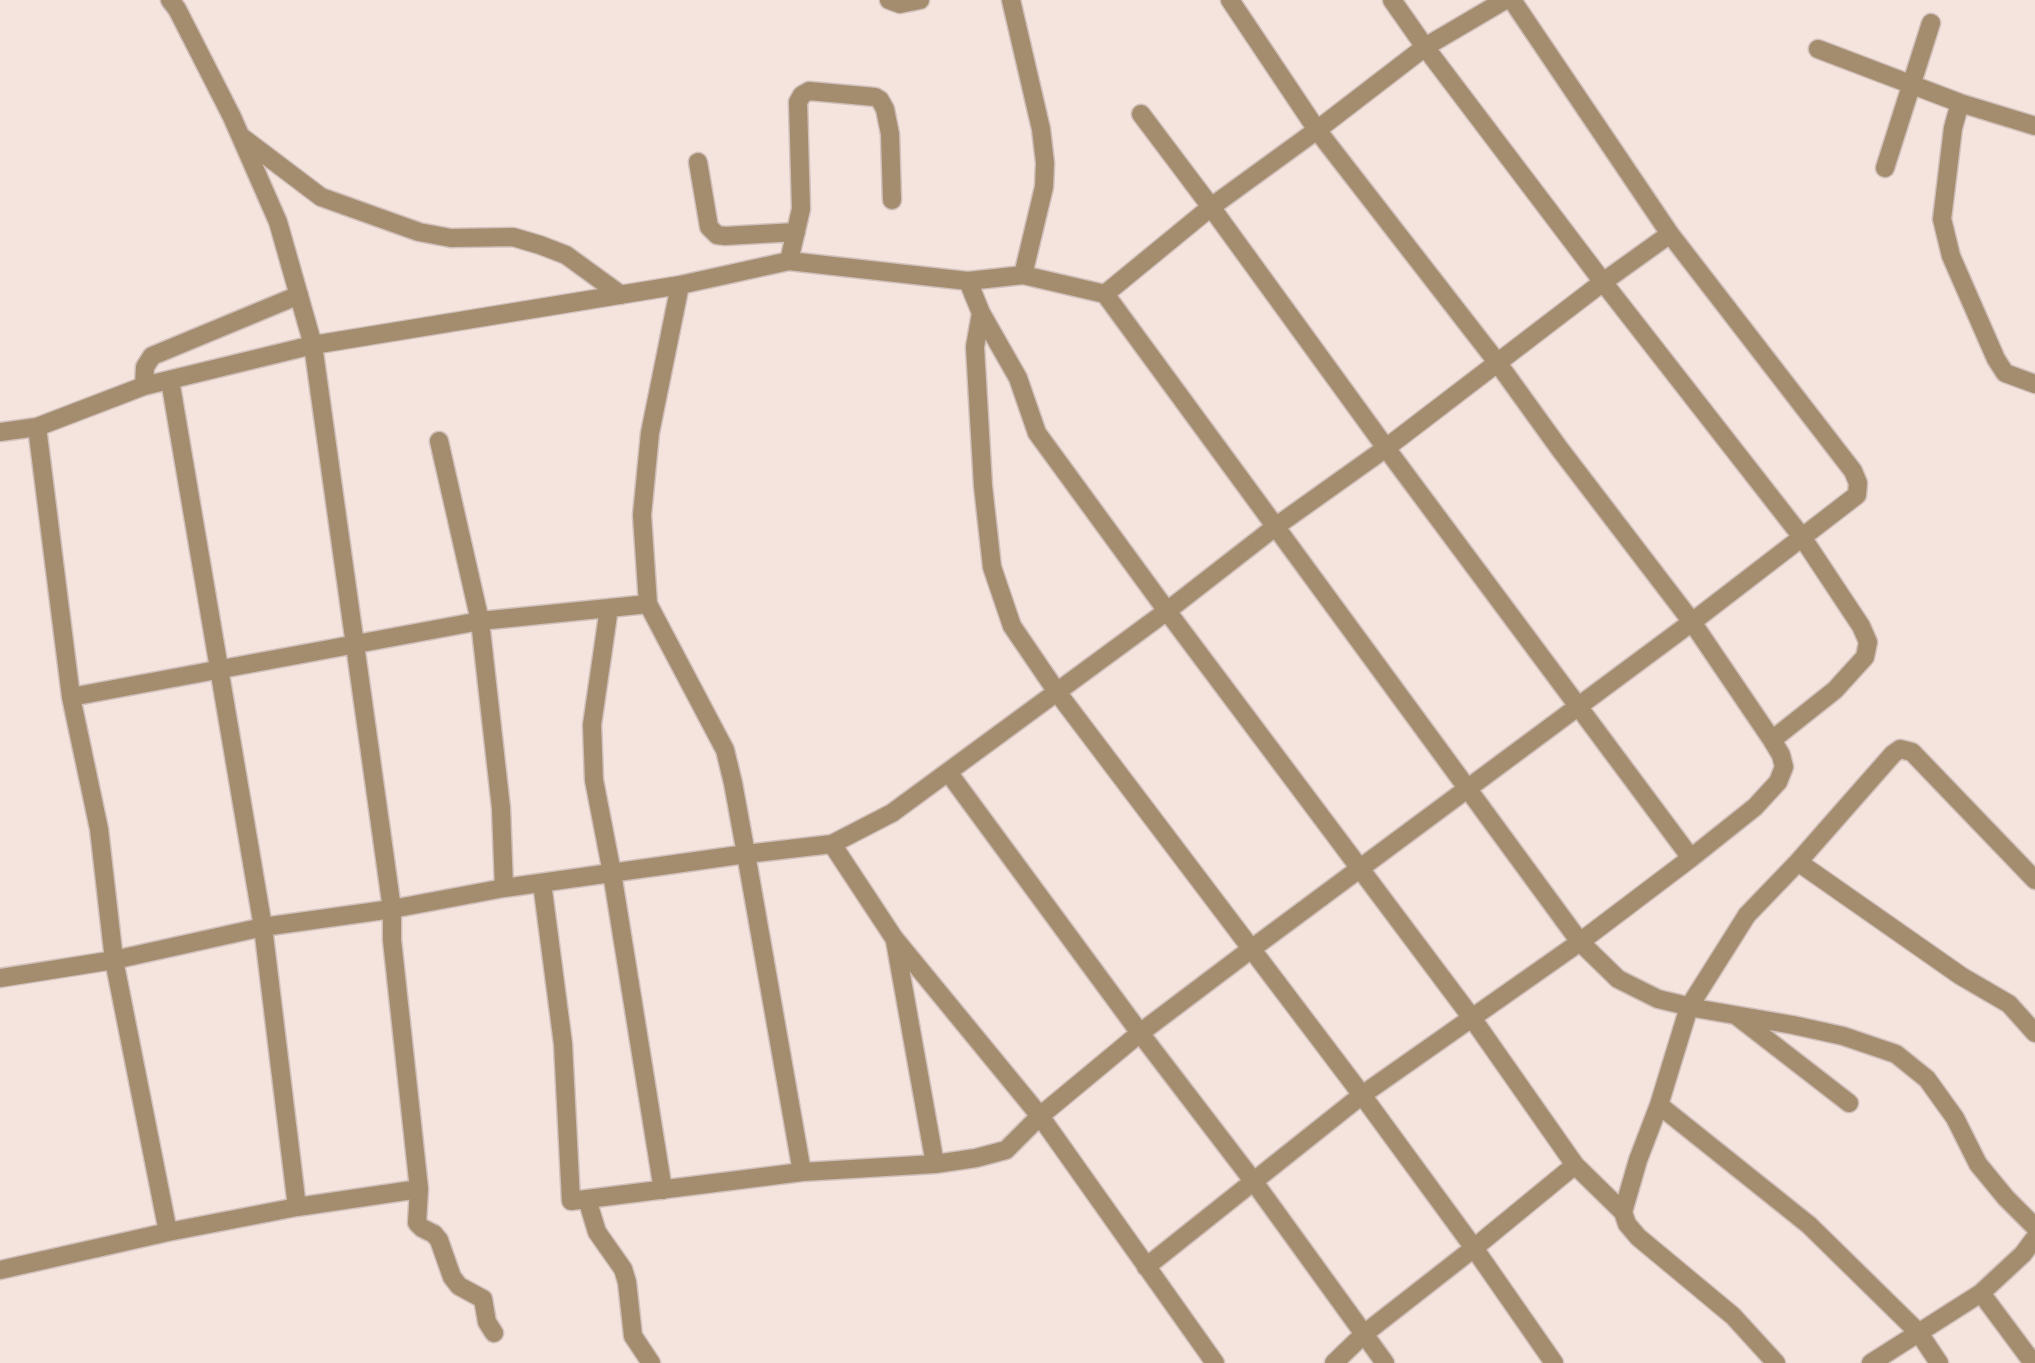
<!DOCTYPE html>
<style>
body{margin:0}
canvas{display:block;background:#f5e3dd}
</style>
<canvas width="2035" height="1363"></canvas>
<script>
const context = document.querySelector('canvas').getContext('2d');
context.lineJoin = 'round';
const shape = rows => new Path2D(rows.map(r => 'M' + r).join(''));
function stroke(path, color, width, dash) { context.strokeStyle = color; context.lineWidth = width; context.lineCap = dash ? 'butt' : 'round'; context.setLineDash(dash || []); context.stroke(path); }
const minor = shape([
 [889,0,900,4,920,0],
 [1011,0,1041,129,1045,163,1044,187,1023,275],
 [1392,0,1425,47,1603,282,1802,537,1861,626,1868,642,1865,657,1835,690,1772,740],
 [1818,49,1960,103,2035,126],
 [1960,103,1953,128,1942,219,1951,256,1996,359,2005,373,2035,384],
 [1141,114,1211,207,1386,448,1691,858],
 [243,138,321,197,419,232,451,238,513,237,540,245,566,255,621,295],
 [698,162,709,227,717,235,725,236,796,232],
 [1885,168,1931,23],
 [789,261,801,209,798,102,802,95,809,91,875,97,880,100,885,109,890,134,892,200],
 [968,281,981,313,1018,378,1037,433,1167,611,1472,1018,1575,1165,1623,1212],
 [680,285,650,433,642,515,648,604,725,750,733,783,746,854,802,1172],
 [1105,294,1211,207,1317,130,1425,47,1505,0],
 [981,313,975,347,983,486,992,567,1012,626,1057,692,1362,1095,1474,1248,1554,1363],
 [170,380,263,927,297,1207],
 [144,386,145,367,152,356,299,295],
 [37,427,71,697,99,829,114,960,168,1232],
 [0,432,37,427,144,386,313,345,680,285,789,261,968,281,1023,275,1105,294,1580,942,1618,979,1658,999,1700,1009,1793,1025,1843,1036,1896,1054,1927,1079,1955,1118,1978,1164,2006,1198,2035,1227],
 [439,441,480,621,501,808,504,888],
 [648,604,609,608,592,725,594,780,612,873,663,1190],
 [71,697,480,621,609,608],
 [948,772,1140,1033,1254,1182,1385,1363],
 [832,844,894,938,1040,1116,1215,1363],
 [1798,862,1961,976,2009,1004,2035,1033],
 [542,883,563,1044,571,1201,802,1172,935,1164,976,1158,1006,1150,1040,1116,1140,1033,1250,950,1692,622,1857,495,1858,483,1853,471,1670,234,1512,0],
 [895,941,935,1164],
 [0,978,114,960,263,927,392,909,504,888,746,854,832,844,892,813,1167,611,1275,527,1386,448,1603,282,1670,234],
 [1738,1017,1849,1103],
 [1659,1105,1809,1225,1919,1333,1939,1363],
 [419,1189,417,1223,422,1228,434,1234,439,1240,452,1277,459,1286,483,1299,487,1322,494,1333],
 [587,1199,597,1232,623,1269,627,1282,633,1336,651,1363],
 [1146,1267,1362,1095,1580,942,1691,858,1755,807,1778,782,1784,767,1781,755,1772,740,1692,622,1559,448,1497,362,1317,130,1230,0],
 [0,1270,168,1232,297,1207,419,1189,392,940,392,909,313,345,278,222,232,117,177,9,170,0],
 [1981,1293,2033,1363],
 [1334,1363,1364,1334,1474,1248,1575,1165],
 [1776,1363,1733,1316,1638,1237,1627,1224,1623,1212,1638,1160,1659,1105,1689,1007,1747,915,1798,862,1893,754,1900,749,1912,752,2035,880],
 [1871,1363,1981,1293,2023,1254,2035,1238]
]);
stroke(minor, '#d1c0bb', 21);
stroke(minor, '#a48d6f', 18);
</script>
